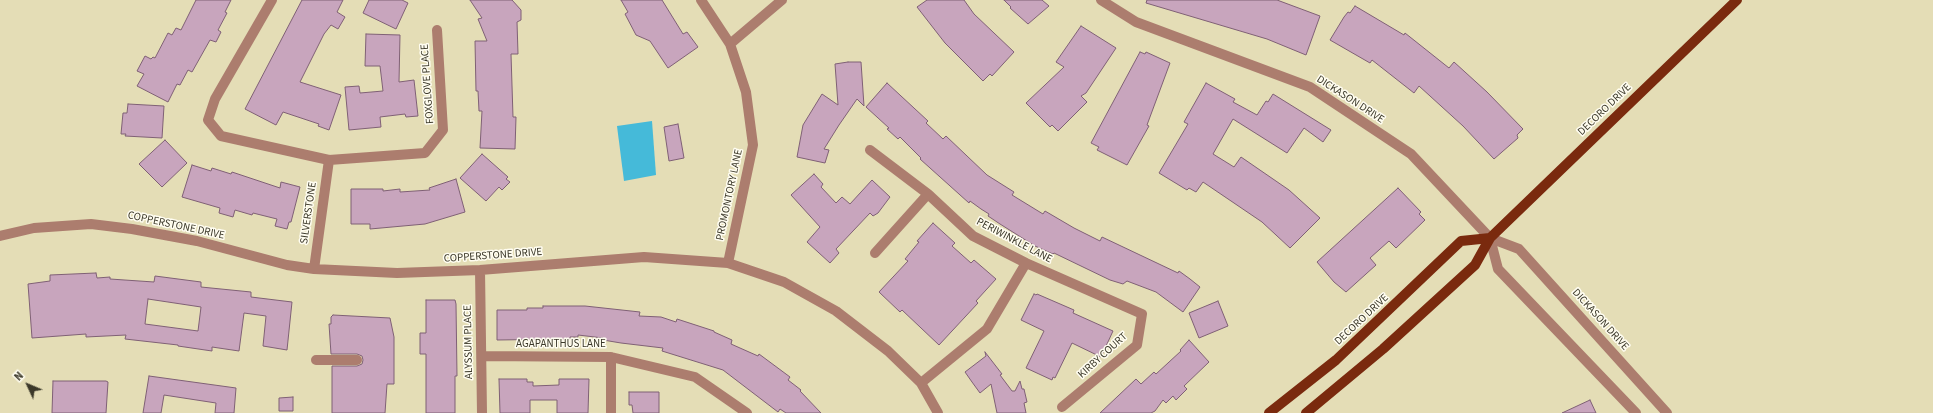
<!DOCTYPE html>
<style>
body{margin:0}
#map{position:relative;width:1933px;height:413px;overflow:hidden;background:#e4ddb6;font-family:"Source Sans 3",sans-serif}
canvas{display:block}
.north{position:absolute;left:8px;top:365px;width:40px;height:40px;-webkit-text-stroke:3px #fffdf1;paint-order:stroke;rotate:314deg;font-size:11px;font-weight:700;line-height:16px;text-align:center;color:#3b3829}
.north::after{content:'';display:block;margin:auto;width:14px;height:18px;background:#3b3829;clip-path:polygon(50% 0,100% 100%,50% 72%,0 100%)}
</style>
<div id="map">
<canvas width="1933" height="413"></canvas>
<div class="north">N</div>
</div>
<script>
const context = document.querySelector('canvas').getContext('2d');
context.lineJoin = 'round';
function fill(path, color) { context.fillStyle = color; context.fill(path, 'evenodd'); }
const shape = rows => new Path2D(rows.map(r => 'M' + r).join(''));
function stroke(path, color, width, dash) { context.strokeStyle = color; context.lineWidth = width; context.lineCap = dash ? 'butt' : 'round'; context.setLineDash(dash || []); context.stroke(path); }
function drawText(font, color, halo, rows, align = 'center') {
  context.font = font + ' "Source Sans 3",sans-serif'; context.lineWidth = 3; context.setLineDash([]); context.textBaseline = 'middle'; context.strokeStyle = halo; context.fillStyle = color; for (const [text, x, y, turn = 0] of rows) {
    context.save(); context.translate(x, y); context.rotate((+turn || 0) * Math.PI / 180); context.textAlign = isNaN(turn) ? turn : align; if (halo) context.strokeText(text, 0, 0); context.fillText(text, 0, 0); context.restore();
  }
}
fill(shape([
 [652,121,656,175,624,181,617,126]
]), '#45bad9');
const building = shape([
 [196,0,231,0,225,12,227,13,218,30,221,32,216,42,210,40,192,72,188,70,180,85,177,84,168,102,137,86,144,74,137,71,145,56,151,59,153,57,155,58,168,33,172,35,176,28,181,30,196,0],
 [302,0,343,0,337,12,345,17,338,29,331,25,324,34,300,82,341,95,329,130,318,126,319,124,283,112,276,125,245,109,302,0],
 [369,0,402,0,408,3,396,29,363,13,369,0],
 [470,0,512,0,521,10,521,20,517,22,518,54,511,54,513,117,516,117,515,149,480,148,482,111,479,111,478,91,476,91,475,41,487,41,478,19,482,18,470,0],
 [621,0,662,0,683,34,687,32,698,47,668,68,650,41,636,35,625,14,628,12,621,0],
 [927,0,964,0,974,14,1014,52,992,76,990,74,983,81,945,43,917,7,927,0],
 [1004,0,1042,0,1049,6,1028,24,1010,8,1011,7,1004,0],
 [1147,0,1277,0,1320,16,1306,55,1267,39,1146,3,1147,0],
 [1355,6,1404,35,1405,33,1449,68,1454,62,1487,92,1523,129,1517,135,1518,138,1494,159,1463,126,1419,86,1414,93,1372,60,1370,63,1330,40,1344,17,1348,12,1350,13,1355,6],
 [1081,26,1116,48,1086,93,1081,96,1087,102,1058,131,1052,125,1050,127,1026,103,1064,67,1056,62,1081,26],
 [366,34,400,35,399,82,414,80,418,116,406,117,405,114,380,117,381,127,349,130,345,87,359,86,360,93,383,91,380,66,365,66,366,34],
 [1140,52,1145,54,1146,52,1170,63,1147,125,1149,126,1127,165,1097,150,1099,147,1091,143,1140,52],
 [848,62,861,62,864,106,857,99,839,125,824,149,829,150,825,163,797,157,803,125,822,94,838,105,835,64,848,62],
 [887,83,928,121,926,123,943,139,946,136,987,175,1014,192,1012,195,1043,214,1045,211,1074,228,1100,241,1102,237,1178,273,1179,271,1190,279,1200,287,1183,312,1156,292,1127,281,1123,284,1110,280,1054,253,1053,254,1035,246,1000,224,988,216,989,214,981,209,970,201,969,203,920,159,921,158,900,137,898,139,887,129,889,128,866,107,887,83],
 [1206,83,1235,99,1233,102,1257,115,1266,101,1268,102,1273,94,1331,130,1323,142,1304,128,1287,153,1233,119,1213,154,1234,167,1241,157,1289,190,1320,218,1290,248,1262,222,1203,182,1196,192,1189,188,1187,190,1159,173,1188,124,1184,122,1206,83],
 [128,104,164,106,162,138,125,136,126,134,121,134,123,113,127,113,128,104],
 [678,124,684,158,669,161,664,127,678,124],
 [165,140,187,163,162,187,139,164,165,140],
 [482,154,508,177,506,179,510,182,502,190,499,187,486,201,460,178,482,154],
 [192,165,211,171,212,168,231,174,232,172,280,188,281,182,300,187,291,222,289,222,287,229,275,226,277,219,253,213,252,215,235,210,233,217,219,213,220,208,182,197,192,165],
 [814,174,823,184,821,187,836,203,842,197,850,204,872,180,890,197,878,213,873,216,870,213,836,249,839,253,830,263,807,242,820,227,791,195,814,174],
 [456,179,465,212,425,224,370,229,370,224,351,224,351,189,383,189,383,191,400,189,400,192,430,190,429,188,456,179],
 [1398,188,1421,212,1419,214,1425,220,1396,248,1389,241,1370,258,1376,265,1346,292,1334,282,1317,262,1398,188],
 [933,223,955,243,952,246,971,263,974,260,996,279,976,301,978,303,939,345,902,310,900,312,879,292,908,261,905,259,919,242,917,241,933,223],
 [96,273,97,278,110,277,110,279,154,282,155,276,201,282,201,287,251,292,251,297,292,302,287,350,263,346,266,316,244,313,239,351,212,347,212,351,178,346,178,345,125,339,126,335,86,337,86,334,32,338,28,284,50,281,50,275,96,273],
 [148,299,201,307,198,331,145,324,148,299],
 [1034,294,1036,295,1037,294,1074,310,1073,313,1113,331,1101,357,1072,343,1055,378,1053,377,1052,380,1026,368,1044,331,1021,320,1034,294],
 [426,300,455,300,456,304,457,376,455,376,455,413,426,413,426,354,420,354,420,333,426,333,426,300],
 [1218,301,1228,326,1199,338,1189,313,1218,301],
 [543,306,585,306,640,312,639,316,661,317,676,322,677,319,714,331,714,332,732,340,731,344,758,356,759,354,790,377,788,380,801,390,800,391,821,413,786,413,780,409,778,412,723,370,662,351,663,348,621,343,603,340,603,338,578,335,578,337,570,337,570,339,497,340,497,310,527,310,527,308,543,308,543,306],
 [333,315,390,318,394,337,394,384,387,384,385,413,332,413,332,366,357,366,362,364,363,360,362,356,357,354,331,354,329,324,331,324,331,317,333,315],
 [1189,340,1209,362,1184,386,1187,389,1176,400,1173,396,1166,403,1163,400,1155,411,1151,413,1100,413,1136,379,1141,384,1154,372,1156,374,1181,351,1180,350,1189,340],
 [985,352,1002,374,1000,375,1012,391,1015,391,1020,381,1022,389,1024,389,1027,402,1024,403,1026,413,997,413,991,384,980,393,972,382,965,372,986,356,985,352],
 [149,376,236,388,234,413,215,413,216,403,164,395,161,413,143,413,149,376],
 [499,379,527,379,527,382,533,382,533,386,559,385,559,379,589,379,588,413,557,413,557,400,530,400,530,413,500,413,499,379],
 [53,381,106,381,108,382,106,413,52,413,53,381],
 [629,392,659,392,659,413,633,413,632,405,629,405,629,392],
 [293,397,293,411,279,411,279,398,293,397],
 [1590,400,1596,413,1562,413,1590,400]
]);
fill(building, '#c8a5bd');
stroke(building, '#7f6075', 1);
stroke(shape([
 [272,0,215,99,208,120,221,136,329,160,425,153,443,130,437,30],
 [701,0,730,44,746,92,753,145,728,263],
 [1101,0,1136,22,1310,87,1411,154,1490,238,1519,249,1667,413],
 [730,44,782,0],
 [870,150,928,194,973,236,1026,263,1142,314,1137,345,1062,407],
 [0,236,34,228,91,224,132,229,197,241,287,265,314,269,397,273,480,270,644,257,728,263,784,282,836,311,888,351,921,383,938,413],
 [1490,238,1498,269,1636,413],
 [875,253,928,194],
 [314,269,329,160],
 [480,270,482,413],
 [482,356,611,357,695,377,747,413],
 [316,360,357,360],
 [921,383,987,329,1026,263],
 [611,413,611,357]
]), '#ac7d6e', 10);
stroke(shape([
 [1269,413,1336,360,1461,241,1490,238],
 [1306,413,1383,349,1475,265,1490,238,1737,0]
]), '#7a2a0e', 10);
drawText('11px', '#3b3829', '#fffdf1', [
 ["FOXGLOVE PLACE",428,84,-94],
 ["DICKASON DRIVE",1350,100,33],
 ["DECORO DRIVE",1605,110,-44],
 ["PROMONTORY LANE",730,195,-78],
 ["SILVERSTONE",309,213,-82],
 ["COPPERSTONE DRIVE",176,226,12],
 ["PERIWINKLE LANE",1014,241,28],
 ["COPPERSTONE DRIVE",493,256,-4],
 ["DECORO DRIVE",1362,320,-43],
 ["DICKASON DRIVE",1600,320,48],
 ["ALYSSUM PLACE",469,342,-91],
 ["AGAPANTHUS LANE",561,345],
 ["KIRBY COURT",1103,356,-42]
]);
</script>
